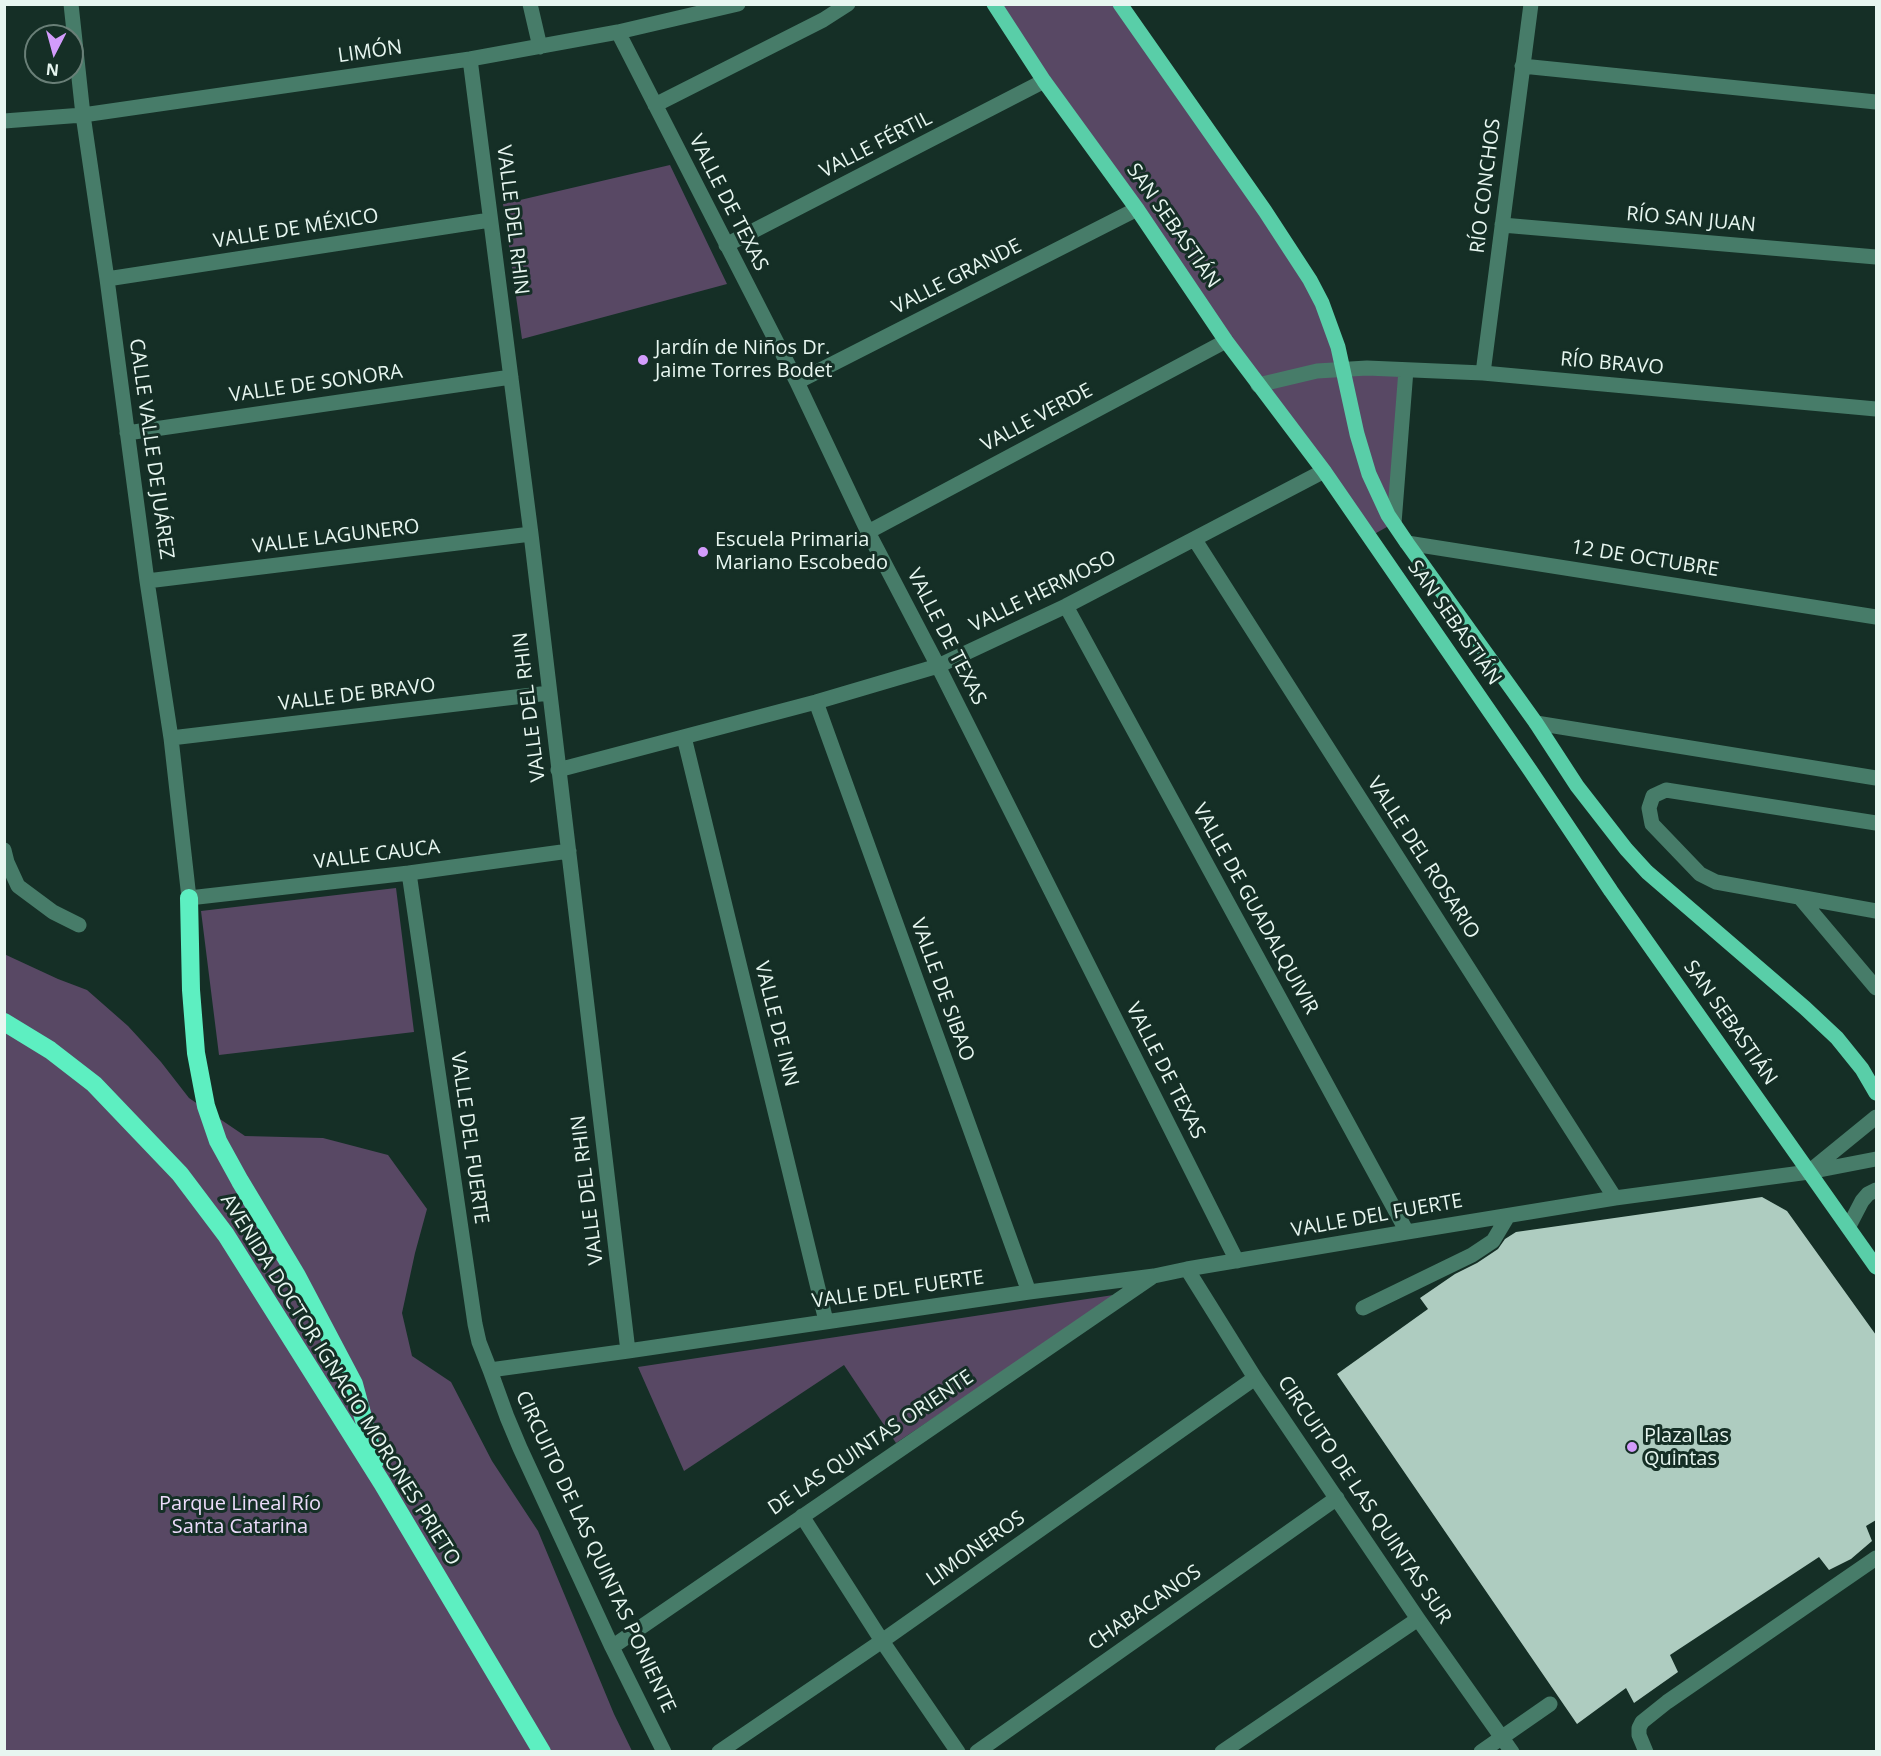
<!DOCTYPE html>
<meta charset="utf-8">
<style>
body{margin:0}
#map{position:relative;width:1881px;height:1756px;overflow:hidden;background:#152f26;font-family:"Open Sans",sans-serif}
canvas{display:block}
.frame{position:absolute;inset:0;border:6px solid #e7f6f0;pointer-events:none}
.north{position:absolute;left:24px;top:24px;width:60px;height:60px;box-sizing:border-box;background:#152f26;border:2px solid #697f77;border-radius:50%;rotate:186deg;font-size:16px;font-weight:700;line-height:24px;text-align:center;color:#e7f6f0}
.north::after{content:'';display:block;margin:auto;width:21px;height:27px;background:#d39cfc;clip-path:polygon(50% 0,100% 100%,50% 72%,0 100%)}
</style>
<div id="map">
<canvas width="1881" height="1756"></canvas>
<div class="frame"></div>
<div class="north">N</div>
</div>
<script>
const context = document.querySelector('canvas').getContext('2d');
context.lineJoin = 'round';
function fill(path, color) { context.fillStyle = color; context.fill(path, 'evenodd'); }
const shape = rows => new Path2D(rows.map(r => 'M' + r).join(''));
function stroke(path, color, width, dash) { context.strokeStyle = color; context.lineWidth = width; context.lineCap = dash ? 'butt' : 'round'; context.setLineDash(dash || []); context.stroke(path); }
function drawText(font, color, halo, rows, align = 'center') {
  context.font = font + ' "Open Sans",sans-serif'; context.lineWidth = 6; context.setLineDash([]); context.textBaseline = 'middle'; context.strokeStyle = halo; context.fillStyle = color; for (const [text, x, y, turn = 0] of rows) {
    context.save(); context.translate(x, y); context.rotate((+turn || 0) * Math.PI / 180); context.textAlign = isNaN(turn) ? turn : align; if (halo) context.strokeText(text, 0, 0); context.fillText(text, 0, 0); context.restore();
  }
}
fill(shape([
 [994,5,1120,5,1293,252,1343,368,1406,370,1394,523,1369,537],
 [670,165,727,284,522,339,503,204],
 [396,888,414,1032,219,1055,201,911],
 [4,954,58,979,87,990,128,1026,161,1062,189,1098,245,1136,323,1138,388,1155,427,1209,415,1253,402,1313,412,1356,451,1382,492,1461,538,1531,614,1714,632,1751,5,1751],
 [1120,1294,896,1443,844,1365,684,1471,638,1367]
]), '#584864');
fill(shape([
 [1762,1197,1787,1211,1876,1335,1876,1520,1866,1526,1872,1541,1851,1559,1829,1570,1819,1557,1670,1655,1678,1672,1634,1703,1626,1688,1577,1724,1337,1374,1428,1309,1420,1298,1455,1274,1477,1263,1498,1249,1505,1239,1516,1232]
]), '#aeccc0');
stroke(shape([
 [71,4,83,115,107,279,147,581,171,738,189,898,409,873,569,851],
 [530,4,540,47],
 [618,32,797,382,868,532,938,666,1237,1261],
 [470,59,531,534,628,1351],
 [1522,66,1876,102],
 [655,105,823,20,848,4],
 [4,121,83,115,470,59,618,32,738,4],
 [1502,225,1876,257],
 [726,245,1044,81],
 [107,279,490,220],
 [1483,373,1531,4],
 [797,382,1137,209],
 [1258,385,1317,371,1367,368,1483,373,1876,409],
 [127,433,511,377],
 [1394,523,1406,370],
 [868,532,1226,341],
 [1195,540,1615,1198],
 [1407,543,1876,617],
 [147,581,531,534],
 [1066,606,1407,1232],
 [816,702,1029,1292],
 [1536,723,1876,778],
 [684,737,826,1321],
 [171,738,549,693],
 [558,770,816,702,938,666,1066,606,1324,471],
 [1876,823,1666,790,1653,796,1649,808,1652,824,1700,874,1716,882,1876,911],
 [4,850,7,862,18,886,53,912,79,925],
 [409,873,475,1324,479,1342,490,1370,628,1351,1029,1292,1154,1276,1187,1269,1407,1232,1615,1198,1809,1172,1876,1159],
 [1801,899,1876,988],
 [1811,1170,1876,1117],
 [1849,1226,1862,1201,1868,1194,1876,1190],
 [1187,1269,1255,1378,1418,1619,1512,1752],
 [1363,1308,1472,1255,1493,1241,1508,1216],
 [490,1370,507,1417,520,1448,612,1647,664,1752],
 [802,1516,882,1641,958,1752],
 [612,1647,1152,1277],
 [719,1752,882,1641,1255,1378],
 [977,1752,1337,1498],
 [1222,1752,1418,1619],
 [1481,1752,1550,1704],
 [1646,1752,1639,1735,1639,1728,1642,1722,1667,1702,1876,1558]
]), '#477c69', 15);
stroke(shape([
 [994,4,1044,81,1137,209,1226,341,1324,471,1530,770,1611,891,1876,1267],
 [1120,4,1265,211,1310,280,1322,303,1338,347,1357,434,1369,474,1388,515,1407,543,1536,723,1577,786,1626,849,1647,872,1805,1008,1837,1038,1862,1069,1876,1093]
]), '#59cea8', 15);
stroke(shape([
 [189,898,191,990,196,1053,206,1106,218,1141,240,1181,297,1276,354,1384,375,1461],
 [4,1022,50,1050,94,1084,180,1174,226,1235,382,1483,542,1752]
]), '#5defc1', 18);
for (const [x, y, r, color] of [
 [643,360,6,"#d39cfc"],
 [703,552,6,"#d39cfc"],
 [1632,1447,6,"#d39cfc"]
]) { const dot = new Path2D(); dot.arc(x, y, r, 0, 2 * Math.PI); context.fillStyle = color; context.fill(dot); stroke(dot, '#152f26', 2); }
drawText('20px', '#e7f6f0', '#152f26', [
 ["LIMÓN",370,52,-8],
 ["VALLE FÉRTIL",876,145,-27],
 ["RÍO CONCHOS",1486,186,-83],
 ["VALLE DE TEXAS",728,203,63],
 ["VALLE DEL RHIN",512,220,83],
 ["RÍO SAN JUAN",1691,220,5],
 ["SAN SEBASTIÁN",1173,226,55],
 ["VALLE DE MÉXICO",296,229,-9],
 ["VALLE GRANDE",957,277,-27],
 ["RÍO BRAVO",1612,364,5],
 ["VALLE DE SONORA",316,384,-8],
 ["VALLE VERDE",1037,418,-28],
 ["CALLE VALLE DE JUÁREZ",151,449,82],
 ["VALLE LAGUNERO",336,537,-7],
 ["12 DE OCTUBRE",1645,559,9],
 ["VALLE HERMOSO",1043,592,-26],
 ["SAN SEBASTIÁN",1454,623,55],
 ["VALLE DE TEXAS",946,637,63],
 ["VALLE DE BRAVO",357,695,-7],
 ["VALLE DEL RHIN",530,707,-97],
 ["VALLE CAUCA",377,855,-7],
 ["VALLE DEL ROSARIO",1423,858,57],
 ["VALLE DE GUADALQUIVIR",1255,909,61],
 ["VALLE DE SIBAO",942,990,70],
 ["SAN SEBASTIÁN",1730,1023,55],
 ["VALLE DE INN",776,1024,76],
 ["VALLE DE TEXAS",1165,1071,63],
 ["VALLE DEL FUERTE",469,1138,82],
 ["VALLE DEL RHIN",588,1190,-97],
 ["VALLE DEL FUERTE",1377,1216,-10],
 ["VALLE DEL FUERTE",898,1290,-8],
 ["AVENIDA DOCTOR IGNACIO MORONES PRIETO",340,1380,58],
 ["DE LAS QUINTAS ORIENTE",871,1443,-34],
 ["CIRCUITO DE LAS QUINTAS SUR",1364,1500,56],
 ["LIMONEROS",976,1549,-35],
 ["CIRCUITO DE LAS QUINTAS PONIENTE",595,1552,65],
 ["CHABACANOS",1145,1608,-35]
]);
drawText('20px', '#e7f6f0', '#152f26', [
 ["Jardín de Niños Dr.",655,348],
 ["Jaime Torres Bodet",655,371],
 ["Escuela Primaria",715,540],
 ["Mariano Escobedo",715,563],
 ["Plaza Las",1644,1436],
 ["Quintas",1644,1459]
], 'left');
drawText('20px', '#ecdbfa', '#152f26', [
 ["Parque Lineal Río",240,1504],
 ["Santa Catarina",240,1527]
]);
</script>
